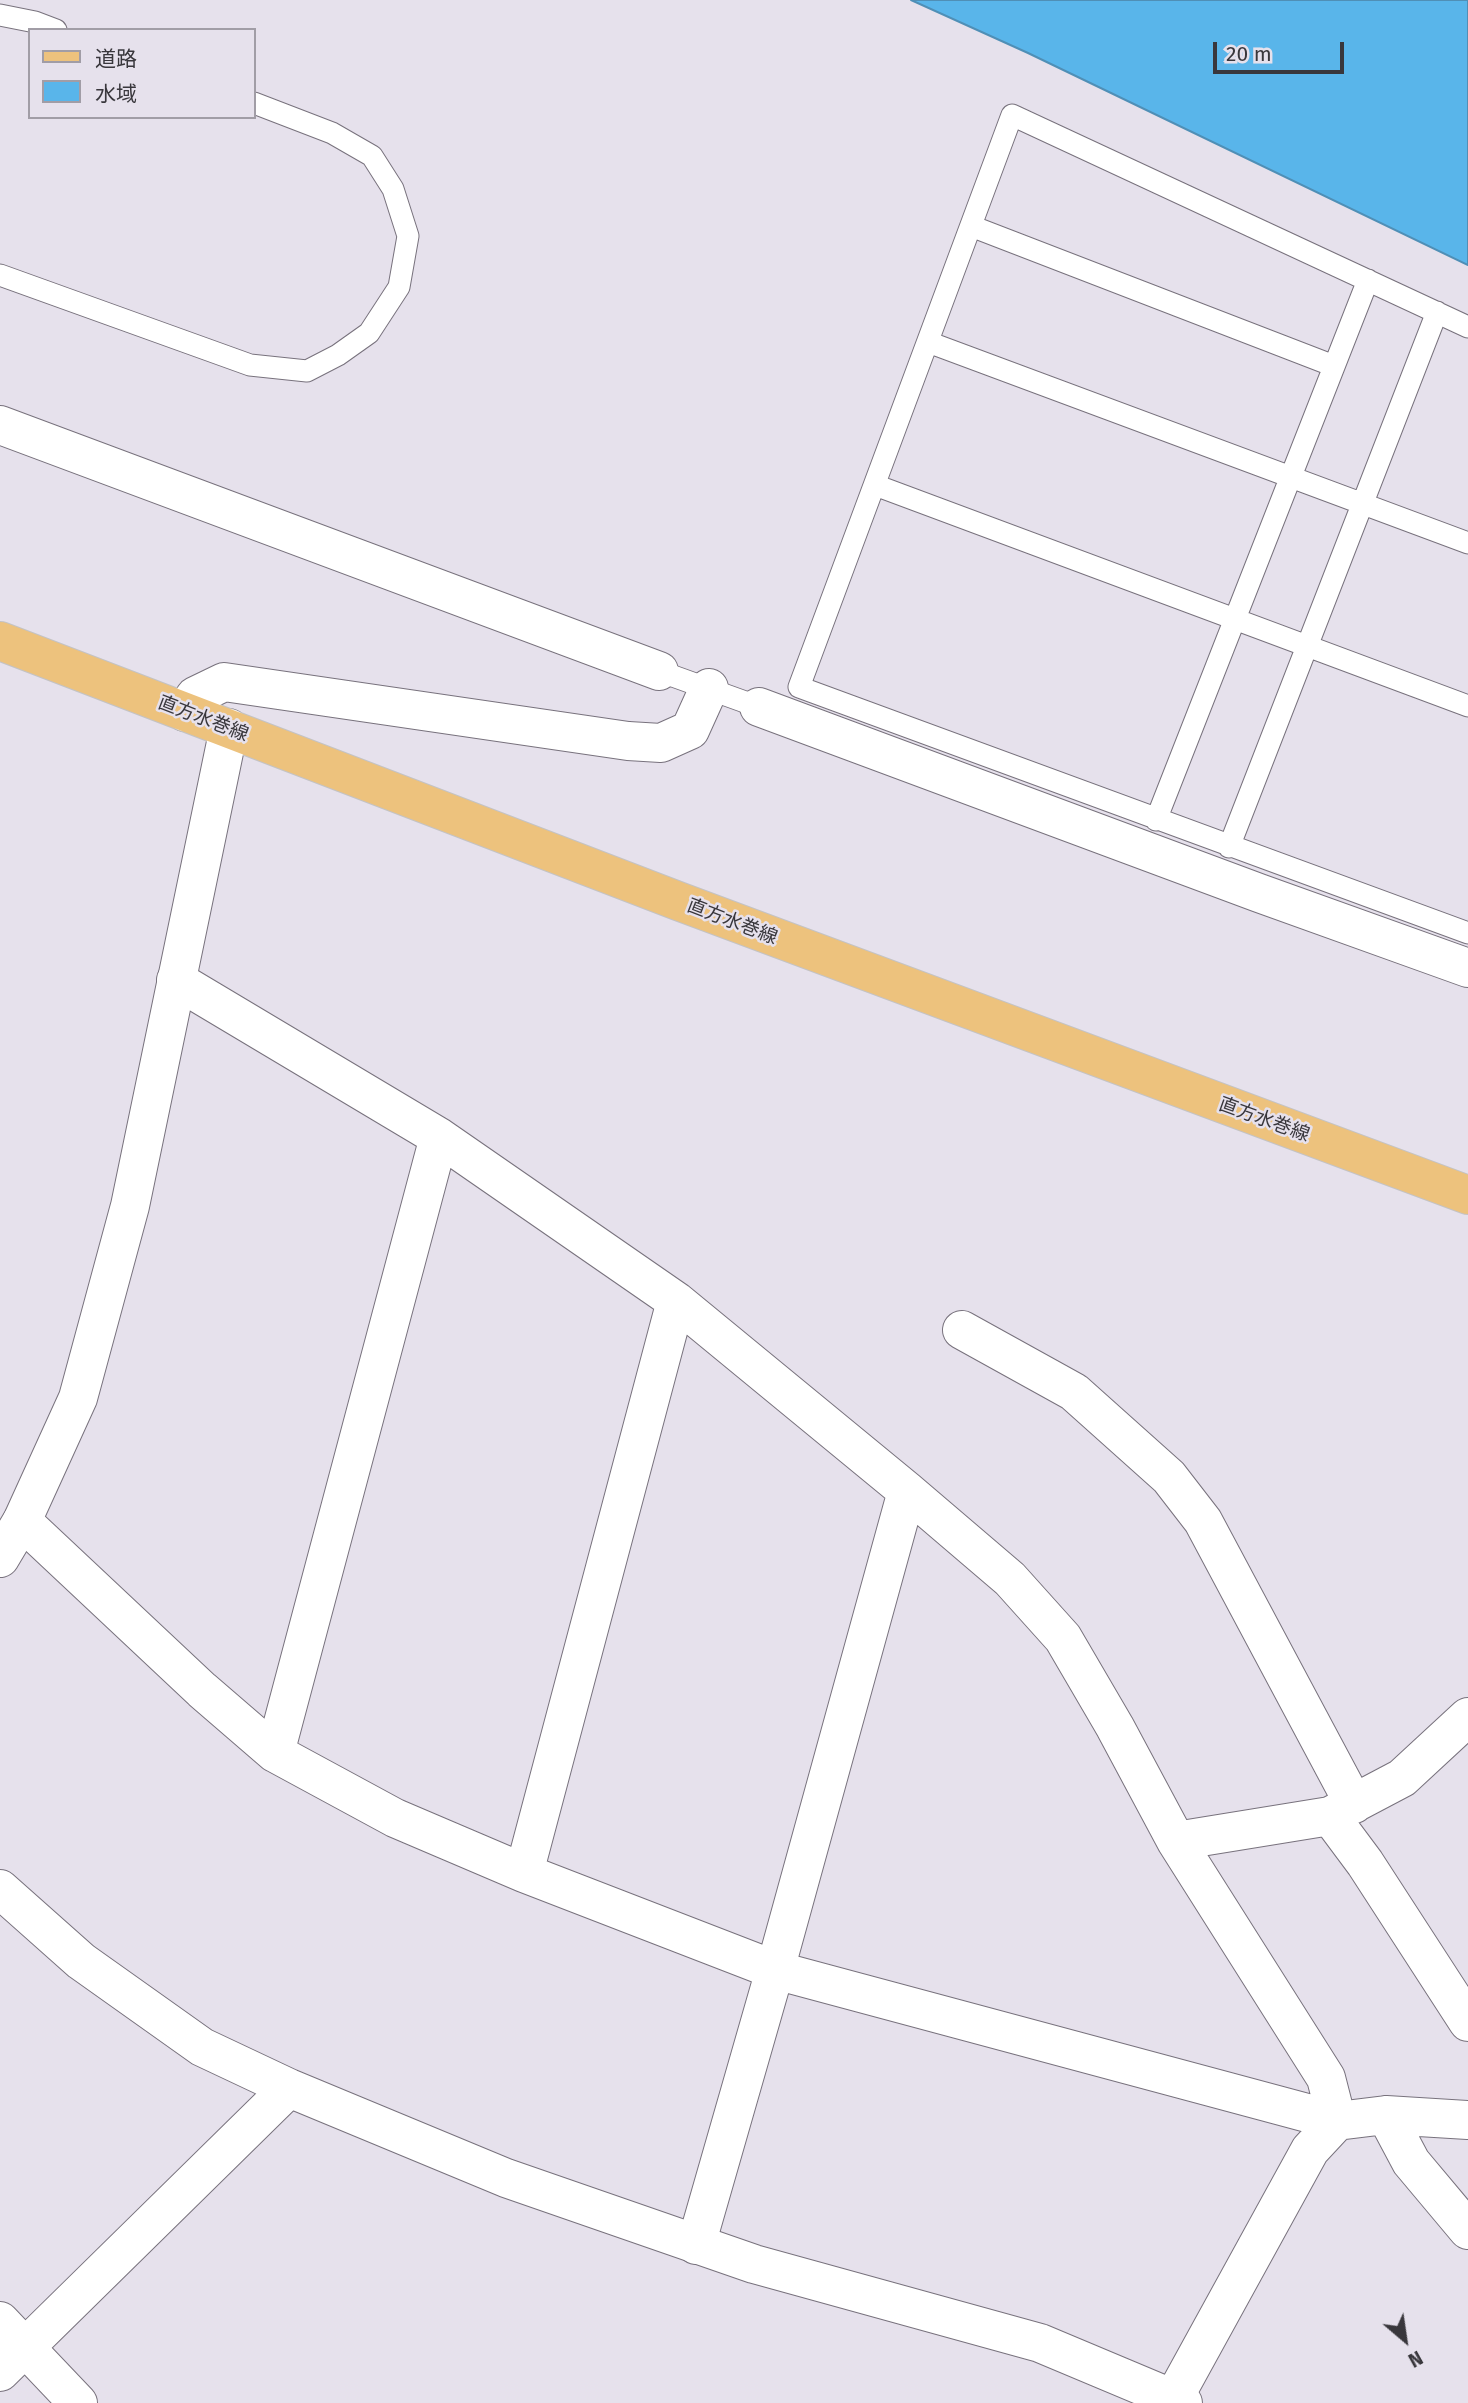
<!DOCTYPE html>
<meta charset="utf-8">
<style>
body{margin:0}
#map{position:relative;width:1468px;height:2403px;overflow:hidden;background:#e6e1ec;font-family:"Fira Sans","Noto Sans JP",sans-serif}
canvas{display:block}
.legend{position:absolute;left:28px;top:28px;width:228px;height:91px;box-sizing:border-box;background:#e6e1ec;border:2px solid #a19da6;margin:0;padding:9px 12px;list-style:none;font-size:21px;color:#39373c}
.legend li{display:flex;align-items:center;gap:14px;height:35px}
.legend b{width:35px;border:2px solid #a19da6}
.north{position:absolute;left:1370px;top:2305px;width:70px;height:70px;-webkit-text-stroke:5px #e6e1ec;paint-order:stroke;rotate:151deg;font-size:19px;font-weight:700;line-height:28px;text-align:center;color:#39373c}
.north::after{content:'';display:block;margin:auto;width:24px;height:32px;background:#39373c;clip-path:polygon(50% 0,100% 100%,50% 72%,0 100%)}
.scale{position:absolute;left:1213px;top:42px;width:131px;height:32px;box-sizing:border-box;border:4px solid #39373c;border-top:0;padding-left:9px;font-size:21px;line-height:24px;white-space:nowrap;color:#39373c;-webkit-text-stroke:5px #e6e1ec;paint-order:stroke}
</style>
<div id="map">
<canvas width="1468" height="2403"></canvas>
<ul class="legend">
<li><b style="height:9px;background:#edc27d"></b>道路</li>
<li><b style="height:19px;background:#59b5ea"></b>水域</li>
</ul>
<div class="north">N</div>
<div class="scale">20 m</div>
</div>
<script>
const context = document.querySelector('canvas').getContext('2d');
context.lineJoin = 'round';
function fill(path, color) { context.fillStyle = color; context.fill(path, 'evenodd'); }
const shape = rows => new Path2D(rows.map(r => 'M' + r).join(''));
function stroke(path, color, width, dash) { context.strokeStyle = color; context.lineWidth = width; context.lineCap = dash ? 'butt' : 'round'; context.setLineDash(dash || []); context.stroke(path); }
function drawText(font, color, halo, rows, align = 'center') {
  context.font = font + ' "Fira Sans","Noto Sans JP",sans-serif'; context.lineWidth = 5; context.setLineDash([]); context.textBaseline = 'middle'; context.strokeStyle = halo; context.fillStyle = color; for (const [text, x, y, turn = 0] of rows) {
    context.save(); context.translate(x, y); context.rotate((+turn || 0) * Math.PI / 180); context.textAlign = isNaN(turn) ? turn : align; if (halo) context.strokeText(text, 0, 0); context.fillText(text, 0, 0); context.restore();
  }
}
const water = shape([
 [911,0,1468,0,1468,265,1028,53,911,0]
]);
fill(water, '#59b5ea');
stroke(water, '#4f8fb6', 2);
const lane = shape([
 [0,15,35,22,56,30],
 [971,226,1334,366],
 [0,275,250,365,307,371,338,355,369,333,399,287,408,236,393,189,372,156,332,133,254,103],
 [1468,327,1012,115,799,687,1468,933],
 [928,342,1468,543],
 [875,485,1468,706],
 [659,671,759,707],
 [1156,820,1368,280],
 [1229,847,1437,312]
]);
const street = shape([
 [0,425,659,671],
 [759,707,1259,893,1468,968],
 [185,712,195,696,224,682,628,741,661,743,690,730,709,688],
 [176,980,439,1137,676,1301,907,1491,1010,1579,1063,1638,1115,1727,1176,1841,1326,2078,1337,2121],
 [962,1330,1074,1392,1169,1477,1203,1521,1354,1804],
 [22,1521,202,1690,275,1753,395,1818,524,1873,775,1970,1337,2121,1386,2115,1468,2120],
 [275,1753,439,1137],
 [1330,1816,1365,1863,1468,2022],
 [1176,1841,1330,1816,1402,1778,1468,1717],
 [524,1873,676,1301],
 [1386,2115,1411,2162,1468,2230],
 [696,2245,775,1970,907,1491],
 [0,2321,78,2403],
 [1171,2403,1310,2150,1337,2121]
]);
const secondary = shape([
 [0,1558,22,1521,78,1398,130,1206,229,728],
 [0,1889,81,1961,202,2047,289,2088,506,2178,754,2264,1040,2343,1183,2403],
 [0,2372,289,2088]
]);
const primary = shape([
 [0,641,678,901,1468,1195]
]);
stroke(lane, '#78727d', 23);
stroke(street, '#78727d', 40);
stroke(secondary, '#78727d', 40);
stroke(primary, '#c4c3c4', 40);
stroke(lane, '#fff', 21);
stroke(street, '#fff', 38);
stroke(secondary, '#fff', 38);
stroke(primary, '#edc27d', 38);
drawText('19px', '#39373c', '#e6e1ec', [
 ["直方水巻線",203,719,21],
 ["直方水巻線",732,922,21],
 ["直方水巻線",1264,1120,20]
]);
</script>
